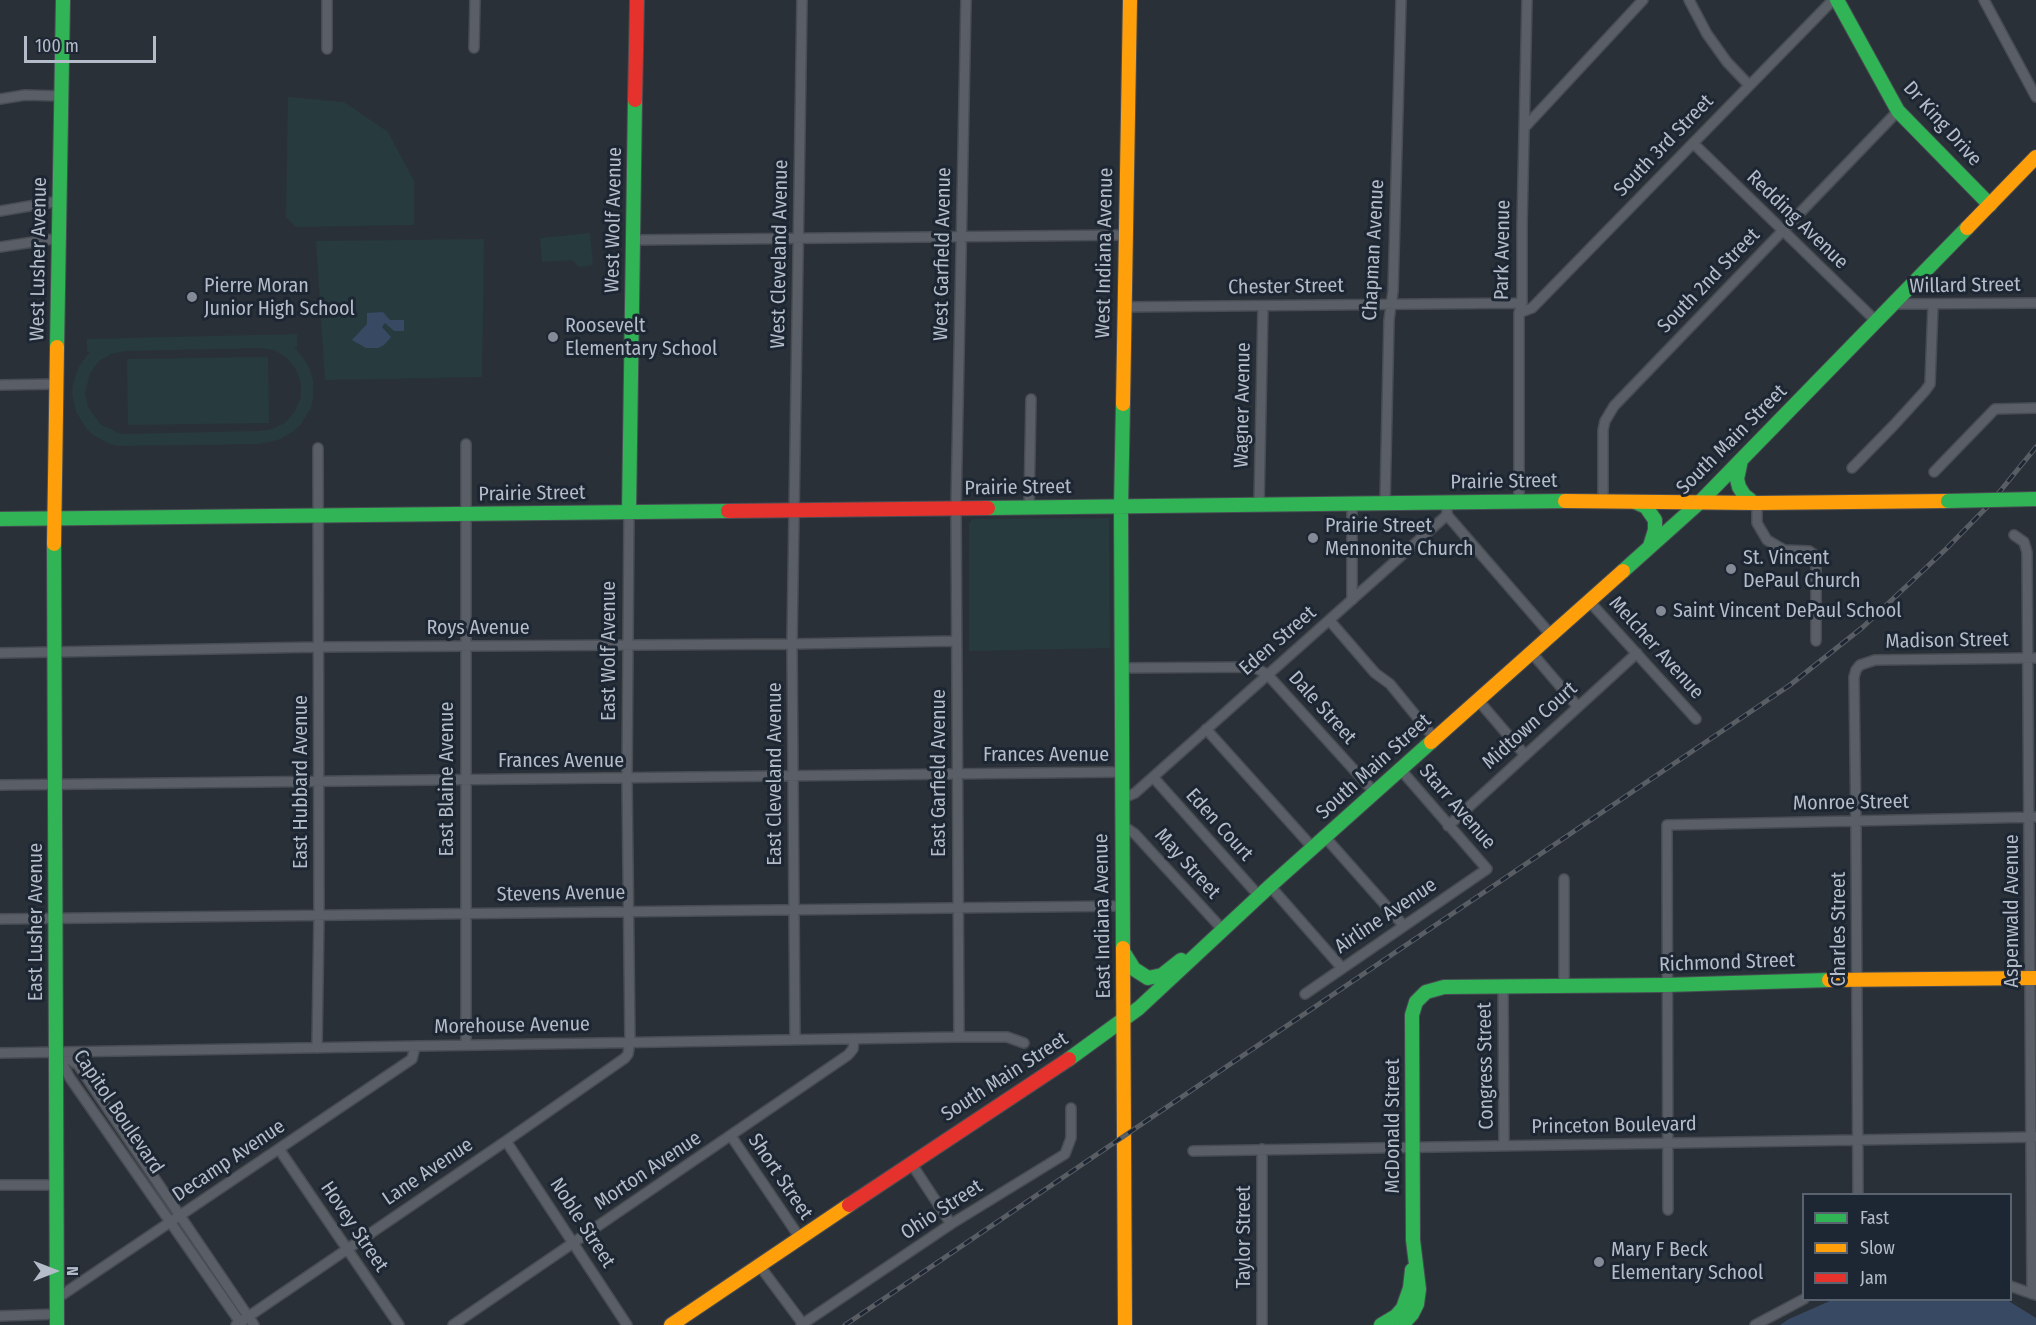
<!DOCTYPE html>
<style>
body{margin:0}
#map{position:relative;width:2036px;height:1325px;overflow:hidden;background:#2a3038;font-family:"Fira Sans Condensed",sans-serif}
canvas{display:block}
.legend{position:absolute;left:1802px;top:1193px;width:210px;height:108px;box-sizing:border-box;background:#1d2633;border:2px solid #59626f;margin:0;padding:8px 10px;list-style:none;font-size:18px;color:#b4bcc9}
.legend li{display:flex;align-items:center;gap:12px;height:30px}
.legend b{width:30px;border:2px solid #59626f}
.north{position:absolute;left:24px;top:1241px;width:60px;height:60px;-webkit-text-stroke:4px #1d2633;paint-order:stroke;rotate:90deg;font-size:16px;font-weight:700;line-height:24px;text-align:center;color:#b4bcc9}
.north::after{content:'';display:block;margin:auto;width:21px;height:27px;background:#b4bcc9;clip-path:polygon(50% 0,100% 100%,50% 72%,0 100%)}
.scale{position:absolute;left:24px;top:36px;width:132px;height:27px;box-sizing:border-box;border:3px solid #b4bcc9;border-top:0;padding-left:8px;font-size:18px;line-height:21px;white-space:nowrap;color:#b4bcc9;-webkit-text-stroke:4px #1d2633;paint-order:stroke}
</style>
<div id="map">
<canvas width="2036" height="1325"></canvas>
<ul class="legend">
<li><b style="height:8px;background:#30b455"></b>Fast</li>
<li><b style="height:8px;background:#ff9f0a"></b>Slow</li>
<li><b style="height:8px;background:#e5322d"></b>Jam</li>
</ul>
<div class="north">N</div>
<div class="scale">100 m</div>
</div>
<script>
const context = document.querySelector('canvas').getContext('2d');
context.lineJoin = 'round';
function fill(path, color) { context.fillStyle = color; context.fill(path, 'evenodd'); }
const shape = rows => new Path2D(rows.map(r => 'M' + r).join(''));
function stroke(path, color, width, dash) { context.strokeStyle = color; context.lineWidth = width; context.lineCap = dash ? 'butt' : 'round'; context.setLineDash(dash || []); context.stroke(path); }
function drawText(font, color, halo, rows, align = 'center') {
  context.font = font + ' "Fira Sans Condensed",sans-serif'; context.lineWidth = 6; context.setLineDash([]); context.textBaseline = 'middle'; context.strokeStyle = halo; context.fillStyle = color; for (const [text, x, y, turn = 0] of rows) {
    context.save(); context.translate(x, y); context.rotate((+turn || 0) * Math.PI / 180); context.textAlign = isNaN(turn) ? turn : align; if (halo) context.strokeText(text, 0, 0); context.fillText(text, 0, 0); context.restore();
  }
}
fill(shape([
 [288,97,344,102,388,132,414,181,414,225,296,227,286,217],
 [590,233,593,265,579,267,572,260,542,262,540,238],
 [484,239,482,377,325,380,316,241],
 [297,334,297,347,294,347,306,362,310,370,313,380,313,399,311,408,301,424,294,431,278,440,259,444,119,446,110,444,93,435,86,428,76,412,72,394,73,384,79,366,90,352,87,351,87,339],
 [260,348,274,350,287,358,296,369,301,383,301,397,295,411,286,422,273,429,259,431,121,434,101,425,88,407,85,393,90,373,99,361,111,354,125,351],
 [268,357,269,423,128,425,127,359],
 [1109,518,1110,648,969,651,969,524,972,519]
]), '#273a3e');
fill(shape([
 [383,312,390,320,404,320,404,331,394,331,385,323,382,327,391,337,384,345,378,348,366,348,352,340,367,324,367,313],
 [1832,1300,2007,1300,2036,1318,2036,1325,1780,1325,1789,1319]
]), '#384963');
const street = shape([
 [1689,0,1707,34,1727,62,1749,85],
 [1984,0,2036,97],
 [474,48,475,0],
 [327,49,327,0],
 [0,99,25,95,61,96],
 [1525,127,1643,0],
 [1693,143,1877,322],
 [0,211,59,201],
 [633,240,1125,235],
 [0,247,59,238],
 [1894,304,2036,303],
 [1124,307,1522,303],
 [1519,313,1532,308,1833,0],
 [0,385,56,384],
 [466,444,466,1044],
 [1852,468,1894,425,1925,391,1930,384,1933,305],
 [1934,472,1995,409,2036,408],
 [1519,501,1519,313,1522,303,1522,224,1527,0],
 [1603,501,1603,430,1605,421,1614,406,1898,111],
 [1352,503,1352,600],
 [1385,503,1389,320,1393,291,1401,0],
 [1757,503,1757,523,1767,540,1784,550,1809,551,1816,556,1816,641],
 [1259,505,1263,306],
 [1029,507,1031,399],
 [1447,515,1551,635],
 [2014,535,2024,542,2027,552,2032,1294],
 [1589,601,1696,719],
 [1330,621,1375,673,1390,684,1435,739],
 [1531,652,1578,707],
 [0,653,318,647,792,644,956,641],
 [1121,668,1253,667,1267,674,1375,793],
 [1478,700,1525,755],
 [1206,729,1313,848],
 [1153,777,1259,896],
 [0,785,1121,772],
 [1121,799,1135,793,1153,777,1447,515,1447,502],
 [1122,825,1135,834,1223,930],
 [1448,826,1637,653],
 [1325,837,1404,926],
 [1564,879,1564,985],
 [1270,886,1342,968],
 [0,919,1122,906],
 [1503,986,1504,1145],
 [1305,994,1487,869,1401,770],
 [959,1037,956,508,966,0],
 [795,1039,792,644,802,0],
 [317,1048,319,914,318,448],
 [0,1053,959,1037,1007,1037,1024,1043],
 [58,1053,78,1065,254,1325],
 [58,1056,70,1078,242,1325],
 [731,1136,800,1238],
 [506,1141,627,1325],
 [279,1149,399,1325],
 [1262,1149,1262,1325],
 [1193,1151,2036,1137],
 [911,1163,951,1224],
 [0,1185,56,1185],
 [1858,1194,1856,828,1854,677,1856,670,1860,665,1875,660,2036,658],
 [1668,1210,1667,825,2036,817],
 [759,1265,803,1324],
 [2010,1286,2036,1295],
 [56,1299,412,1059,415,1047],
 [0,1316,57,1314],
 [236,1325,506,1141,625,1058,628,1054,630,1042,627,779,629,512],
 [453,1325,848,1055,853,1049,854,1039],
 [801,1325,951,1224,1065,1154,1071,1138,1071,1108],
 [1755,1325,1804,1299]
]);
const fast = shape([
 [1837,0,1898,111,1990,205],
 [57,347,63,0],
 [1123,404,1121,507,1123,948],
 [1741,460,1737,479,1739,487,1744,495,1754,503],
 [1635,502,1646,507,1655,520,1655,530,1650,546],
 [988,508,1565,501],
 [629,512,635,100],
 [0,519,728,511],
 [54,544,57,1325],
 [1623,571,1700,502,1967,228],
 [1124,953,1134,969,1148,978,1162,975,1181,960],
 [1069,1059,1139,1008,1270,886,1431,742],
 [1381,1325,1396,1316,1403,1308,1410,1288,1412,1270],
 [1402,1325,1412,1314,1417,1304,1419,1289,1413,1240,1412,1015,1416,1002,1426,992,1444,987,1666,985,1829,980]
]);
const slow = shape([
 [1967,228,2036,157],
 [1123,404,1130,0],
 [1565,501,1757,503,1948,501],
 [54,544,57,347],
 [1431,742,1623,571],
 [1123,948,1125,1325],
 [1829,980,2036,978],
 [671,1325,849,1205]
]);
const jam = shape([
 [635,100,637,0],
 [728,511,988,508],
 [849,1205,1069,1059]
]);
stroke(street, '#484c53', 12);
stroke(fast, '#484c53', 16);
stroke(slow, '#484c53', 16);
stroke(jam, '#484c53', 16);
stroke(street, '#5a5e66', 9);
stroke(fast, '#30b455', 14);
stroke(slow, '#ff9f0a', 14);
stroke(jam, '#e5322d', 14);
const rail = shape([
 [845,1325,1790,685,1863,627,1946,549,1988,506,2036,447]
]);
stroke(rail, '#595d64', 5);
stroke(rail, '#1d2633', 3, [9]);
const fastBridge = shape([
 [1948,501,2036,499]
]);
stroke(fastBridge, '#484c53', 16, []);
stroke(fastBridge, '#30b455', 14);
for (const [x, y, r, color] of [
 [192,297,6,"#848b96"],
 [553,337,6,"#848b96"],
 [1313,538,6,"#848b96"],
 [1731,569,6,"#848b96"],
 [1661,611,6,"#848b96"],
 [1599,1262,6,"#848b96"]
]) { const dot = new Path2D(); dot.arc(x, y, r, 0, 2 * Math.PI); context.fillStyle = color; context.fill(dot); stroke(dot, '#1d2633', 2); }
drawText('20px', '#b4bcc9', '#1d2633', [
 ["Dr King Drive",1942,124,48],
 ["South 3rd Street",1664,146,-46],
 ["West Wolf Avenue",614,220,-89],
 ["Redding Avenue",1797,220,44],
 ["Chapman Avenue",1374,250,-87],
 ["Park Avenue",1503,250,-89],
 ["West Indiana Avenue",1105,253,-89],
 ["West Cleveland Avenue",780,254,-89],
 ["West Garfield Avenue",943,254,-89],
 ["West Lusher Avenue",39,259,-89],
 ["South 2nd Street",1709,281,-46],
 ["Willard Street",1965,286,-1],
 ["Chester Street",1286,287,-1],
 ["Wagner Avenue",1243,405,-89],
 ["South Main Street",1732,440,-45],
 ["Prairie Street",1504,482,-1],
 ["Prairie Street",1018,488,-1],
 ["Prairie Street",532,494,-1],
 ["Roys Avenue",478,628],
 ["Eden Street",1278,641,-41],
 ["Madison Street",1947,641,-1],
 ["Melcher Avenue",1656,648,48],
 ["East Wolf Avenue",609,651,-90],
 ["Dale Street",1322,708,48],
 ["Midtown Court",1530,726,-42],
 ["Frances Avenue",1046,755],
 ["Frances Avenue",561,761],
 ["South Main Street",1374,767,-42],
 ["East Garfield Avenue",939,773,-90],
 ["East Cleveland Avenue",775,774,-90],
 ["East Blaine Avenue",447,779,-90],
 ["East Hubbard Avenue",301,782,-90],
 ["Monroe Street",1851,803,-1],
 ["Starr Avenue",1457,807,49],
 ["Eden Court",1219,825,48],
 ["May Street",1187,864,48],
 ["Stevens Avenue",561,894,-1],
 ["Aspenwald Avenue",2012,911,-90],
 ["East Indiana Avenue",1103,916,-91],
 ["Airline Avenue",1386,916,-34],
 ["East Lusher Avenue",36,922,-90],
 ["Charles Street",1839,929,-90],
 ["Richmond Street",1727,963,-2],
 ["Morehouse Avenue",512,1026,-1],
 ["Congress Street",1486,1066,-91],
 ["South Main Street",1005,1077,-33],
 ["Capitol Boulevard",118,1112,56],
 ["McDonald Street",1393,1126,-90],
 ["Princeton Boulevard",1614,1126,-1],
 ["Decamp Avenue",229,1161,-34],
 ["Morton Avenue",648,1171,-34],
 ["Lane Avenue",428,1172,-34],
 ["Short Street",780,1177,56],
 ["Ohio Street",942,1210,-33],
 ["Noble Street",582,1223,57],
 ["Hovey Street",354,1227,56],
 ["Taylor Street",1244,1237,-90]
]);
drawText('20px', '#b4bcc9', '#1d2633', [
 ["Pierre Moran",204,286],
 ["Junior High School",204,309],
 ["Roosevelt",565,326],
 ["Elementary School",565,349],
 ["Prairie Street",1325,526],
 ["Mennonite Church",1325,549],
 ["St. Vincent",1743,558],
 ["DePaul Church",1743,581],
 ["Saint Vincent DePaul School",1673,611],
 ["Mary F Beck",1611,1250],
 ["Elementary School",1611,1273]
], 'left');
</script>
